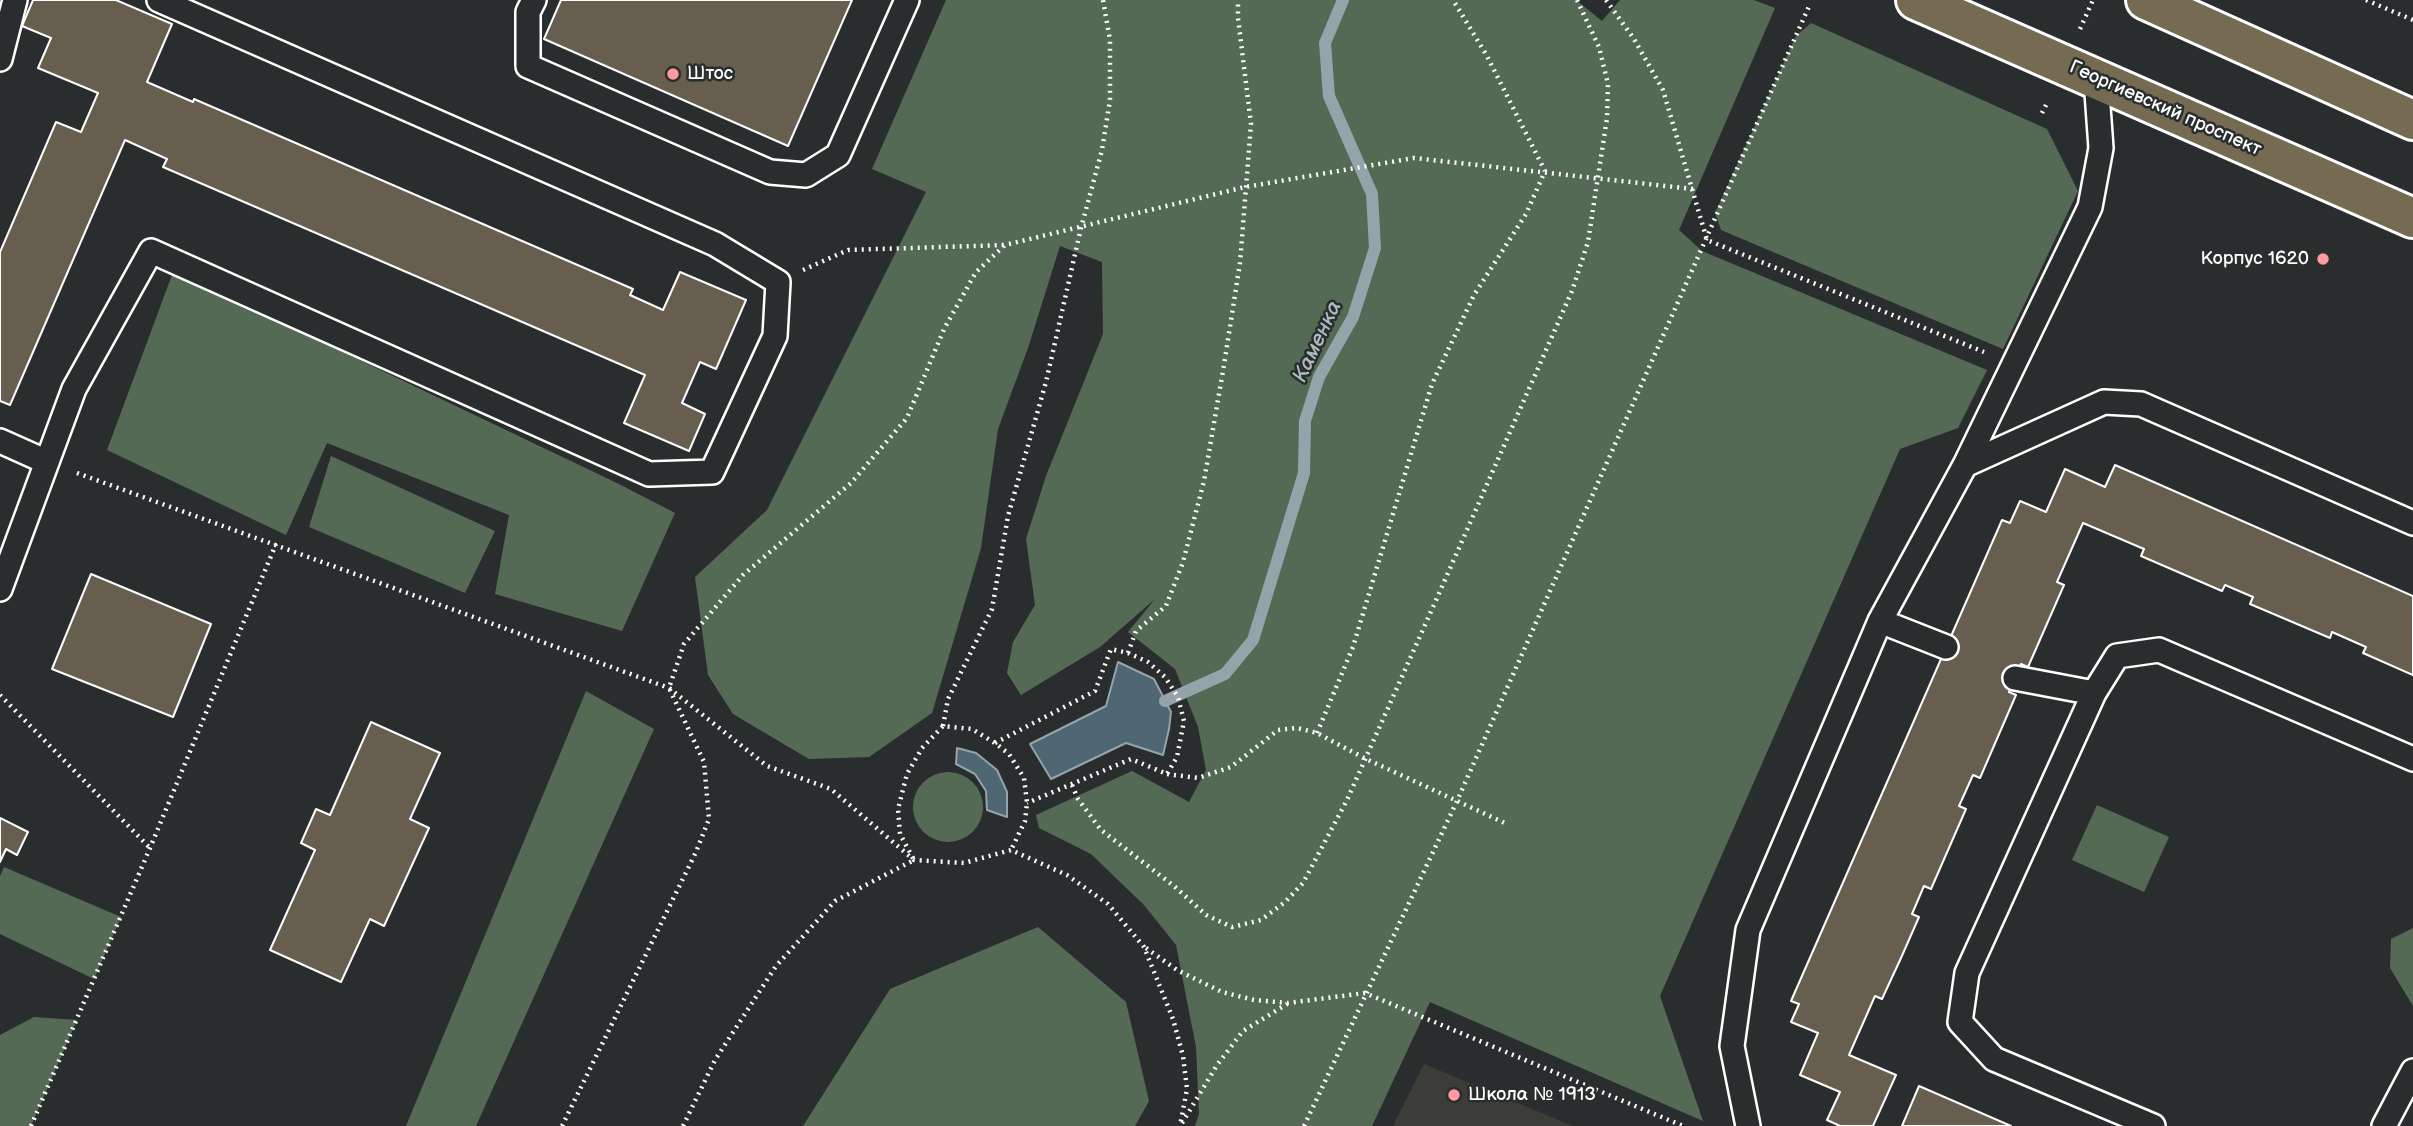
<!DOCTYPE html>
<meta charset="utf-8">
<style>
body{margin:0}
canvas{display:block;background:#2a2d2e}
</style>
<canvas width="2413" height="1126"></canvas>
<script>
const context = document.querySelector('canvas').getContext('2d');
context.lineJoin = 'round';
function fill(path, color) { context.fillStyle = color; context.fill(path, 'evenodd'); }
const shape = rows => new Path2D(rows.map(r => 'M' + r).join(''));
function stroke(path, color, width, dash) { context.strokeStyle = color; context.lineWidth = width; context.lineCap = dash ? 'butt' : 'round'; context.setLineDash(dash || []); context.stroke(path); }
function drawText(font, color, halo, rows, align = 'center') {
  context.font = font + ' "Balsamiq Sans",sans-serif'; context.lineWidth = 5; context.setLineDash([]); context.textBaseline = 'middle'; context.strokeStyle = halo; context.fillStyle = color; for (const [text, x, y, turn = 0] of rows) {
    context.save(); context.translate(x, y); context.rotate((+turn || 0) * Math.PI / 180); context.textAlign = isNaN(turn) ? turn : align; if (halo) context.strokeText(text, 0, 0); context.fillText(text, 0, 0); context.restore();
  }
}
fill(shape([
 [1424,1064,1573,1126,1393,1126]
]), '#3c3c38');
fill(shape([
 [946,0,1576,0,1602,21,1620,0,1754,0,1775,8,1679,230,1702,251,1987,370,1958,428,1900,449,1660,996,1703,1121,1430,1002,1372,1126,1195,1126,1199,1114,1196,1047,1176,945,1144,905,1091,854,1039,828,1036,815,1132,771,1189,802,1206,770,1198,727,1175,669,1128,632,1155,599,1100,647,1021,695,1007,673,1013,642,1035,605,1026,539,1046,476,1103,334,1102,262,1060,246,1028,348,998,429,981,548,932,713,869,757,809,759,733,714,708,675,695,577,767,510,926,192,872,169],
 [1811,23,2047,129,2078,191,2003,349,1721,230,1715,213,1796,36],
 [172,275,257,311,619,484,675,513,622,631,495,594,509,515,327,443,286,535,107,450],
 [331,456,495,531,465,593,309,527],
 [586,691,654,729,476,1126,406,1126],
 '913 807a35 35 0 1 1 70 0a35 35 0 1 1-70 0Z',
 [2097,805,2169,837,2144,892,2072,860],
 [4,867,121,917,94,979,0,934,0,876],
 [1038,927,1126,1002,1149,1101,1135,1126,803,1126,890,989],
 [2413,928,2413,1006,2390,968,2391,939],
 [34,1017,77,1020,31,1126,0,1126,0,1035]
]), '#556a54');
const water = shape([
 [1118,662,1154,679,1171,712,1169,729,1163,755,1126,743,1051,779,1030,744,1106,706,1118,662],
 [957,748,976,753,997,770,1007,792,1007,817,987,810,986,791,975,774,956,764,957,748]
]);
fill(water, '#4f6773');
stroke(water, '#95a4ab', 2);
stroke(shape([
 [1165,701,1225,674,1253,640,1304,473,1305,421,1319,377,1353,317,1375,248,1372,194,1329,96,1325,43,1343,0]
]), '#95a4ab', 12);
const building = shape([
 [33,0,116,0,172,24,147,82,193,102,194,99,633,289,630,295,663,310,680,272,746,300,716,369,700,362,682,403,705,414,689,451,624,423,645,375,163,167,167,159,125,140,10,405,0,401,0,252,56,122,81,132,98,93,38,68,51,38,22,26,33,0],
 [561,0,852,0,788,146,544,39,561,0],
 [2115,465,2413,596,2413,675,2363,653,2366,647,2332,632,2330,638,2250,604,2253,597,2225,585,2222,591,2141,556,2144,549,2083,523,2057,582,2064,585,2028,667,2021,664,2009,692,2016,695,1980,778,1973,775,1959,806,1966,809,1931,889,1924,886,1912,914,1919,917,1901,958,1882,999,1875,996,1849,1055,1896,1075,1873,1126,1840,1126,1827,1120,1840,1092,1800,1075,1818,1033,1791,1022,1799,1004,1791,1001,2002,520,2010,523,2020,501,2046,512,2065,469,2105,487,2115,465],
 [91,574,211,624,173,717,52,669,91,574],
 [371,722,440,753,410,819,429,828,384,926,370,919,341,982,270,950,315,850,301,843,316,809,330,815,371,722],
 [0,818,28,832,17,855,6,849,0,862,0,818],
 [1919,1086,2011,1126,1902,1126,1919,1086]
]);
fill(building, '#675e4f');
stroke(building, '#fff', 2);
const service = shape([
 [534,0,528,12,528,66,770,172,806,175,838,155,907,0],
 [0,59,15,0],
 [0,441,47,462],
 [1965,465,2104,402,2141,404,2413,523],
 [0,589,74,389,151,251,649,474,712,472,775,336,778,282,715,244,159,0],
 [1880,621,1946,647],
 [2015,678,2094,693],
 [1748,1126,1732,1046,1748,930,1880,621,1965,465,2090,207,2101,148,2096,79],
 [2153,1126,1994,1059,1960,1022,1967,973,2094,693,2117,656,2159,650,2413,759],
 [2384,1126,2413,1071]
]);
const primary = shape([
 [1916,0,2413,218],
 [2146,0,2413,120]
]);
stroke(service, '#fff', 28);
stroke(primary, '#fff', 44);
stroke(shape([
 [1606,0,1634,39,1663,90,1707,240,1984,352],
 [2366,0,2413,20],
 [2080,29,2093,0],
 [2042,113,2048,101],
 [803,270,848,250,1004,245],
 [77,473,669,688,767,766,831,789,914,860,964,863,1011,850,1067,875,1108,904,1144,947,1173,1019,1183,1056,1187,1089,1180,1126],
 [1128,653,1136,631,1166,606,1183,562,1204,481,1224,365,1240,263,1251,124,1238,18,1238,0],
 [0,695,150,848],
 [943,726,948,699,992,609,1008,516,1046,382,1081,228,1102,150,1110,100,1110,40,1103,0],
 [1317,733,1353,647,1432,384,1474,295,1526,214,1545,171,1487,56,1453,0],
 [995,743,1095,691,1111,649,1128,653,1148,662,1165,677,1178,697,1184,721,1177,757,1167,774,1131,759,1027,803],
 [1167,774,1198,778,1231,767,1278,730,1297,728,1317,733,1364,758,1507,824],
 [1072,785,1078,799,1101,830,1174,886,1206,915,1232,927,1261,920,1285,902,1303,883,1347,800,1437,598,1572,291,1588,242,1607,118,1608,84,1599,47,1577,0],
 [1146,948,1177,970,1222,992,1254,1000,1288,1003,1365,993,1683,1126],
 [1182,1123,1217,1065,1243,1031,1287,1004],
 [31,1126,150,848,276,544],
 [562,1126,696,852,709,819,704,762,669,688,684,644,743,575,851,483,907,418,944,329,976,272,1005,245,1245,187,1414,158,1693,189],
 [683,1126,715,1060,776,966,835,901,914,860,900,834,898,809,907,774,922,748,943,726,972,729,995,743,1009,754,1024,778,1027,803,1025,821,1011,850],
 [1304,1126,1457,801,1810,4]
]), '#fff', 4.5, [2, 5]);
stroke(service, '#2a2d2e', 23);
stroke(primary, '#746b52', 38);
for (const [x, y, r, color] of [
 [673,74,7,"#ff9aa2"],
 [2323,259,7,"#ff9aa2"],
 [1454,1095,7,"#ff9aa2"]
]) { const dot = new Path2D(); dot.arc(x, y, r, 0, 2 * Math.PI); context.fillStyle = color; context.fill(dot); stroke(dot, '#2a2d2e', 2.5); }
drawText('19px', '#fff', '#2a2d2e', [
 ["Штос",687,74],
 ["Корпус 1620",2309,259,"right"],
 ["Школа № 1913",1468,1095]
], 'left');
drawText('19px', '#fff', '#2a2d2e', [
 ["Георгиевский проспект",2165,109,24]
]);
drawText('italic 21px', '#b0bbc0', '#2a2d2e', [
 ["Каменка",1318,342,-65]
]);
</script>
